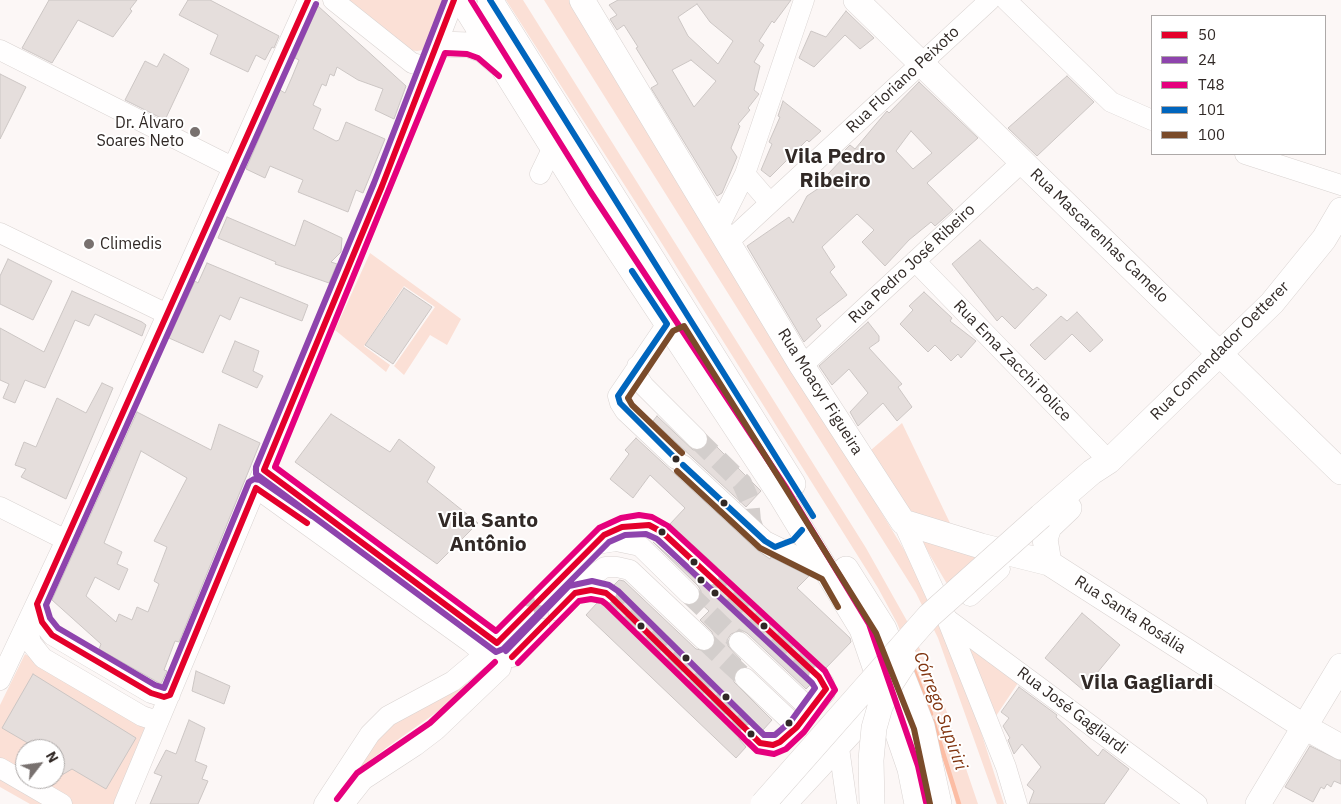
<!DOCTYPE html>
<meta charset="utf-8">
<style>
body{margin:0}
#map{position:relative;width:1341px;height:804px;overflow:hidden;background:#fcf7f6;font-family:"IBM Plex Sans",sans-serif}
canvas{display:block}
.legend{position:absolute;left:1151px;top:15px;width:175px;height:140px;box-sizing:border-box;background:#fff;border:1px solid #ada9a8;margin:0;padding:6px 9px;list-style:none;font-size:15px;color:#312926}
.legend li{display:flex;align-items:center;gap:10px;height:25px}
.legend b{width:25px;border:1px solid #ada9a8}
.north{position:absolute;left:15px;top:739px;width:50px;height:50px;box-sizing:border-box;background:#fff;border:1px solid #ada9a8;border-radius:50%;rotate:60deg;font-size:14px;font-weight:700;line-height:20px;text-align:center;color:#312926}
.north::after{content:'';display:block;margin:auto;width:18px;height:22px;background:#78716f;clip-path:polygon(50% 0,100% 100%,50% 72%,0 100%)}
</style>
<div id="map">
<canvas width="1341" height="804"></canvas>
<ul class="legend">
<li><b style="height:6px;background:#e4002b"></b>50</li>
<li><b style="height:6px;background:#8e44ad"></b>24</li>
<li><b style="height:6px;background:#e5007d"></b>T48</li>
<li><b style="height:6px;background:#0065bd"></b>101</li>
<li><b style="height:6px;background:#7a4b2a"></b>100</li>
</ul>
<div class="north">N</div>
</div>
<script>
const context = document.querySelector('canvas').getContext('2d');
context.lineJoin = 'round';
function fill(path, color) { context.fillStyle = color; context.fill(path, 'evenodd'); }
const shape = rows => new Path2D(rows.map(r => 'M' + r).join(''));
function stroke(path, color, width, dash) { context.strokeStyle = color; context.lineWidth = width; context.lineCap = dash ? 'butt' : 'round'; context.setLineDash(dash || []); context.stroke(path); }
function drawText(font, color, halo, rows, align = 'center') {
  context.font = font + ' "IBM Plex Sans",sans-serif'; context.lineWidth = 4; context.setLineDash([]); context.textBaseline = 'middle'; context.strokeStyle = halo; context.fillStyle = color; for (const [text, x, y, turn = 0] of rows) {
    context.save(); context.translate(x, y); context.rotate((+turn || 0) * Math.PI / 180); context.textAlign = isNaN(turn) ? turn : align; if (halo) context.strokeText(text, 0, 0); context.fillText(text, 0, 0); context.restore();
  }
}
fill(shape([
 [343,0,444,0,427,45,423,50,417,51,410,50],
 [506,0,523,0,866,548,907,621,941,695,978,804,956,804,946,764,916,670,897,623,878,588,654,231],
 [544,0,571,0,926,586,958,660,1004,804,997,804,938,638,916,593],
 [370,253,461,319,447,345,430,335,404,375,394,366,435,307,404,286,364,346,390,365,386,372,335,330],
 [902,423,950,523,938,524,923,520,910,510,871,450],
 [919,537,996,565,956,599],
 [964,641,1018,683,996,716],
 [25,654,152,729,114,804,30,804,0,787,0,705],
 [25,749,55,749,55,779,25,779],
 [464,681,471,688,386,748,353,774,384,725]
]), '#fbe0d6');
stroke(shape([
 [912,665,931,714],
 [933,721,959,804]
]), '#fcbda4', 4.5);
const building = shape([
 [49,0,137,0,130,9,132,11,113,37,78,20,52,63,22,48,49,0],
 [188,0,210,0,279,36,274,48,272,47,265,60,256,55,248,72,210,54,218,35,179,15,188,0],
 [618,0,791,0,774,23,772,21,759,41,764,45,754,62,760,66,754,90,759,94,748,108,750,110,738,124,740,126,731,148,737,157,722,193,717,196,651,88,658,84,636,48,638,47,624,25,617,30,610,19,617,15,609,5,618,0],
 [697,4,710,22,733,41,718,64,688,36,678,17,697,4],
 [691,60,716,81,694,107,672,70,691,60],
 [318,6,406,86,394,119,375,110,383,89,358,80,337,67,334,76,330,74,326,86,322,84,313,105,321,109,313,129,336,141,339,140,346,122,385,139,363,193,356,190,348,212,298,192,303,180,270,166,265,178,246,169,280,90,285,93,292,77,299,60,295,58,318,6],
 [846,11,874,38,860,49,845,35,814,67,799,58,811,31,826,37,846,11],
 [164,54,189,69,165,120,125,100,145,61,157,67,164,54],
 [0,74,26,87,0,139,0,74],
 [1067,76,1094,102,1037,156,1008,128,1067,76],
 [919,82,978,138,927,183,953,210,935,226,931,222,909,240,885,266,862,242,874,230,857,214,822,247,835,267,830,272,847,295,816,319,821,326,804,342,747,246,789,217,793,223,807,196,819,188,828,174,846,155,843,152,850,145,855,149,887,111,889,113,919,82],
 [911,131,932,153,913,169,896,151,911,131],
 [783,101,821,131,809,142,807,140,770,177,761,170,772,144,769,142,780,117,778,116,783,101],
 [227,217,295,246,304,220,342,238,341,252,331,262,337,264,329,283,275,264,276,262,218,238,227,217],
 [980,240,1033,290,1037,287,1047,295,1015,329,1002,316,997,321,952,264,980,240],
 [8,259,52,281,33,320,0,304,0,276,8,259],
 [207,263,308,305,302,321,240,297,230,320,220,315,203,353,169,338,195,281,198,283,207,263],
 [404,288,432,307,393,364,365,345,404,288],
 [72,291,142,322,146,325,142,336,95,314,89,326,75,320,45,388,25,380,15,403,3,398,9,384,0,380,0,328,44,352,72,291],
 [924,292,952,318,950,321,976,341,961,358,958,354,951,361,935,345,928,352,900,324,913,310,909,306,924,292],
 [1077,312,1103,340,1090,352,1072,334,1045,360,1030,345,1061,316,1067,321,1077,312],
 [868,322,879,336,879,341,869,348,902,384,898,387,912,407,897,421,883,403,858,426,850,412,868,393,849,369,832,385,819,366,868,322],
 [235,341,259,351,253,371,263,376,257,388,222,372,235,341],
 [102,383,113,388,66,499,21,477,26,469,15,465,24,442,36,447,57,398,86,413,102,383],
 [137,412,211,450,219,424,260,443,179,642,175,641,164,670,167,671,161,684,99,649,101,644,52,600,137,412],
 [141,451,187,478,154,541,167,547,154,581,159,584,148,612,137,607,132,620,119,614,116,622,86,596,95,577,119,590,128,569,117,564,122,552,104,543,141,451],
 [331,414,390,452,399,439,435,467,427,482,478,523,437,564,295,462,331,414],
 [657,416,693,450,705,448,709,439,761,491,746,507,653,421,657,416],
 [636,438,757,550,770,559,771,557,809,576,797,588,850,638,851,642,826,668,817,665,811,668,807,679,810,685,806,689,747,633,741,630,731,634,727,640,728,646,741,660,732,671,734,673,734,682,772,720,763,730,751,723,741,727,739,739,746,747,736,758,586,615,597,603,609,604,615,601,618,595,614,585,619,580,624,581,696,649,707,651,715,643,712,632,700,620,709,611,698,601,701,591,698,586,653,542,701,584,712,586,717,583,721,577,717,567,670,524,685,508,650,475,633,498,610,479,629,454,625,450,636,438],
 [1082,613,1120,645,1083,690,1045,658,1082,613],
 [196,671,230,686,224,704,192,691,196,671],
 [33,674,136,738,106,789,72,769,57,778,55,749,38,749,2,728,33,674],
 [1019,687,1057,715,1056,717,1098,756,1103,749,1129,769,1104,804,1029,804,1034,791,1027,785,1041,767,1022,744,1014,754,1008,740,1010,738,1003,726,1009,718,1001,712,1019,687],
 [189,720,205,728,195,761,207,766,202,779,208,781,198,804,150,804,162,776,154,773,166,750,176,754,189,720],
 [1310,746,1341,761,1341,784,1334,781,1331,787,1327,784,1324,789,1321,787,1313,802,1285,787,1310,746]
]);
fill(building, '#e5dedc');
stroke(building, '#ccc6c4', 1);
stroke(shape([
 [697,439,742,483,749,499,751,521,756,535],
 [709,575,819,677],
 [606,593,750,735],
 [689,594,739,642],
 [525,616,544,596],
 [704,640,745,678]
]), '#d3cecc', 20, [20, 10]);
const minor = shape([
 [333,0,412,63,423,66,431,62],
 [1006,0,1111,102,1152,120],
 [0,50,234,168],
 [1245,154,1341,185],
 [540,174,553,147],
 [745,174,770,203],
 [718,228,745,174,804,0],
 [0,233,167,314],
 [728,242,990,0],
 [915,261,1109,461],
 [637,366,638,377,644,386,697,439],
 [802,366,1022,162],
 [676,459,625,411,620,403,618,396,667,324,680,318],
 [683,465,765,541,828,572],
 [264,470,481,631,512,657,540,628],
 [256,488,471,643,501,668,436,730,415,746,363,780,344,804],
 [0,507,66,540],
 [903,522,947,619,1006,767,1017,804],
 [597,544,616,541,640,546,689,594],
 [575,593,591,590,606,593],
 [544,596,604,535,622,527,640,524,649,525,662,532,709,575],
 [970,596,1000,569],
 [37,604,42,622,52,635,151,693,164,697,170,695],
 [558,611,598,572,605,567,617,567,630,570,704,640],
 [947,619,1197,804],
 [27,625,31,643,43,658,142,716,154,720,161,715],
 [739,642,811,710],
 [497,643,525,616],
 [745,678,797,727],
 [0,680,66,540,308,0],
 [750,735,760,743,773,745,789,734,825,693,824,683,819,677],
 [839,748,847,804],
 [0,768,62,804],
 [124,804,382,186,454,0],
 [324,804,370,734,388,716,453,681,485,654],
 [787,804,881,703]
]);
const major = shape([
 [461,0,583,196,780,494,862,629,910,769,917,804],
 [490,0,793,484],
 [582,0,802,366,903,522,981,546,1049,563,1303,726,1341,747],
 [856,0,1341,472],
 [439,44,469,45,483,50,498,63],
 [1041,516,1092,472,1109,461,1272,303,1324,239,1341,210],
 [1049,563,1045,539,1049,527,1069,508],
 [846,569,884,629,922,726,939,804],
 [1258,804,1341,666]
]);
stroke(minor, '#d9d3d1', 21);
stroke(major, '#d9d3d1', 26);
stroke(minor, '#fffefe', 20);
stroke(major, '#fffefe', 25);
const majorBridge = shape([
 [763,804,929,616,1041,516],
 [872,804,871,760,874,728,880,707,891,683,906,660]
]);
stroke(majorBridge, '#d9d3d1', 26, []);
stroke(majorBridge, '#fffefe', 25);
stroke(shape([
 [454,0,382,186,264,470,497,643,604,535,622,527,649,525,662,532,819,677,826,689,797,727,780,742,773,745,760,743,612,598,606,593,591,590,575,593,512,657],
 [307,523,256,488,170,695,164,697,151,693,52,635,42,622,37,604,308,0]
]), '#e4002b', 6);
stroke(shape([
 [445,0,374,183,256,467,256,474,496,652,503,649,609,542,625,535,646,534,657,539,812,683,815,688,791,721,775,735,764,735,618,591,609,585,592,581,569,586,506,651],
 [312,516,260,480,254,479,249,482,164,688,155,685,58,628,50,618,46,605,316,4]
]), '#8e44ad', 6);
stroke(shape([
 [471,0,590,191,787,489,869,624,918,766,926,802],
 [499,76,478,58,467,54,445,53,275,467,496,631,599,528,621,518,639,515,652,517,668,526,825,671,835,690,804,732,786,749,774,754,757,751,606,604,602,601,591,599,579,601,518,663],
 [337,799,357,773,430,723,495,662]
]), '#e5007d', 6);
stroke(shape([
 [490,0,813,516],
 [632,271,667,324,618,396,620,403,676,459],
 [683,465,765,541,775,547,793,540,802,530]
]), '#0065bd', 6);
stroke(shape([
 [682,453,632,405,628,398,673,331,684,326,876,633,914,729,930,804],
 [677,471,760,548,822,579,838,607]
]), '#7a4b2a', 6);
for (const [x, y, r, color] of [
 [195,132,6,"#78716f"],
 [89,244,6,"#78716f"],
 [676,459,4.5,"#312926"],
 [724,503,4.5,"#312926"],
 [662,532,4.5,"#312926"],
 [694,562,4.5,"#312926"],
 [701,580,4.5,"#312926"],
 [715,593,4.5,"#312926"],
 [641,626,4.5,"#312926"],
 [764,626,4.5,"#312926"],
 [686,658,4.5,"#312926"],
 [726,697,4.5,"#312926"],
 [789,723,4.5,"#312926"],
 [751,734,4.5,"#312926"]
]) { const dot = new Path2D(); dot.arc(x, y, r, 0, 2 * Math.PI); context.fillStyle = color; context.fill(dot); stroke(dot, '#fff', 2); }
drawText('16px', '#312926', '#fff', [
 ["Rua Floriano Peixoto",903,80,-43],
 ["Rua Mascarenhas Camelo",1099,236,44],
 ["Rua Pedro José Ribeiro",912,264,-43],
 ["Rua Comendador Oetterer",1220,351,-45],
 ["Rua Ema Zacchi Police",1012,361,46],
 ["Rua Moacyr Figueira",820,392,58],
 ["Rua Santa Rosália",1130,615,33],
 ["Rua José Gagliardi",1072,711,37]
]);
drawText('16px', '#312926', '#fff', [
 ["Dr. Álvaro",184,123],
 ["Soares Neto",184,141],
 ["Climedis",100,244,"left"]
], 'right');
drawText('italic 18px', '#80340f', '#fff', [
 ["Córrego Supiriri",940,711,70]
]);
drawText('bold 21px', '#312926', '#fff', [
 ["Vila Pedro",835,157],
 ["Ribeiro",835,181],
 ["Vila Santo",488,521],
 ["Antônio",488,545],
 ["Vila Gagliardi",1147,683]
]);
</script>
